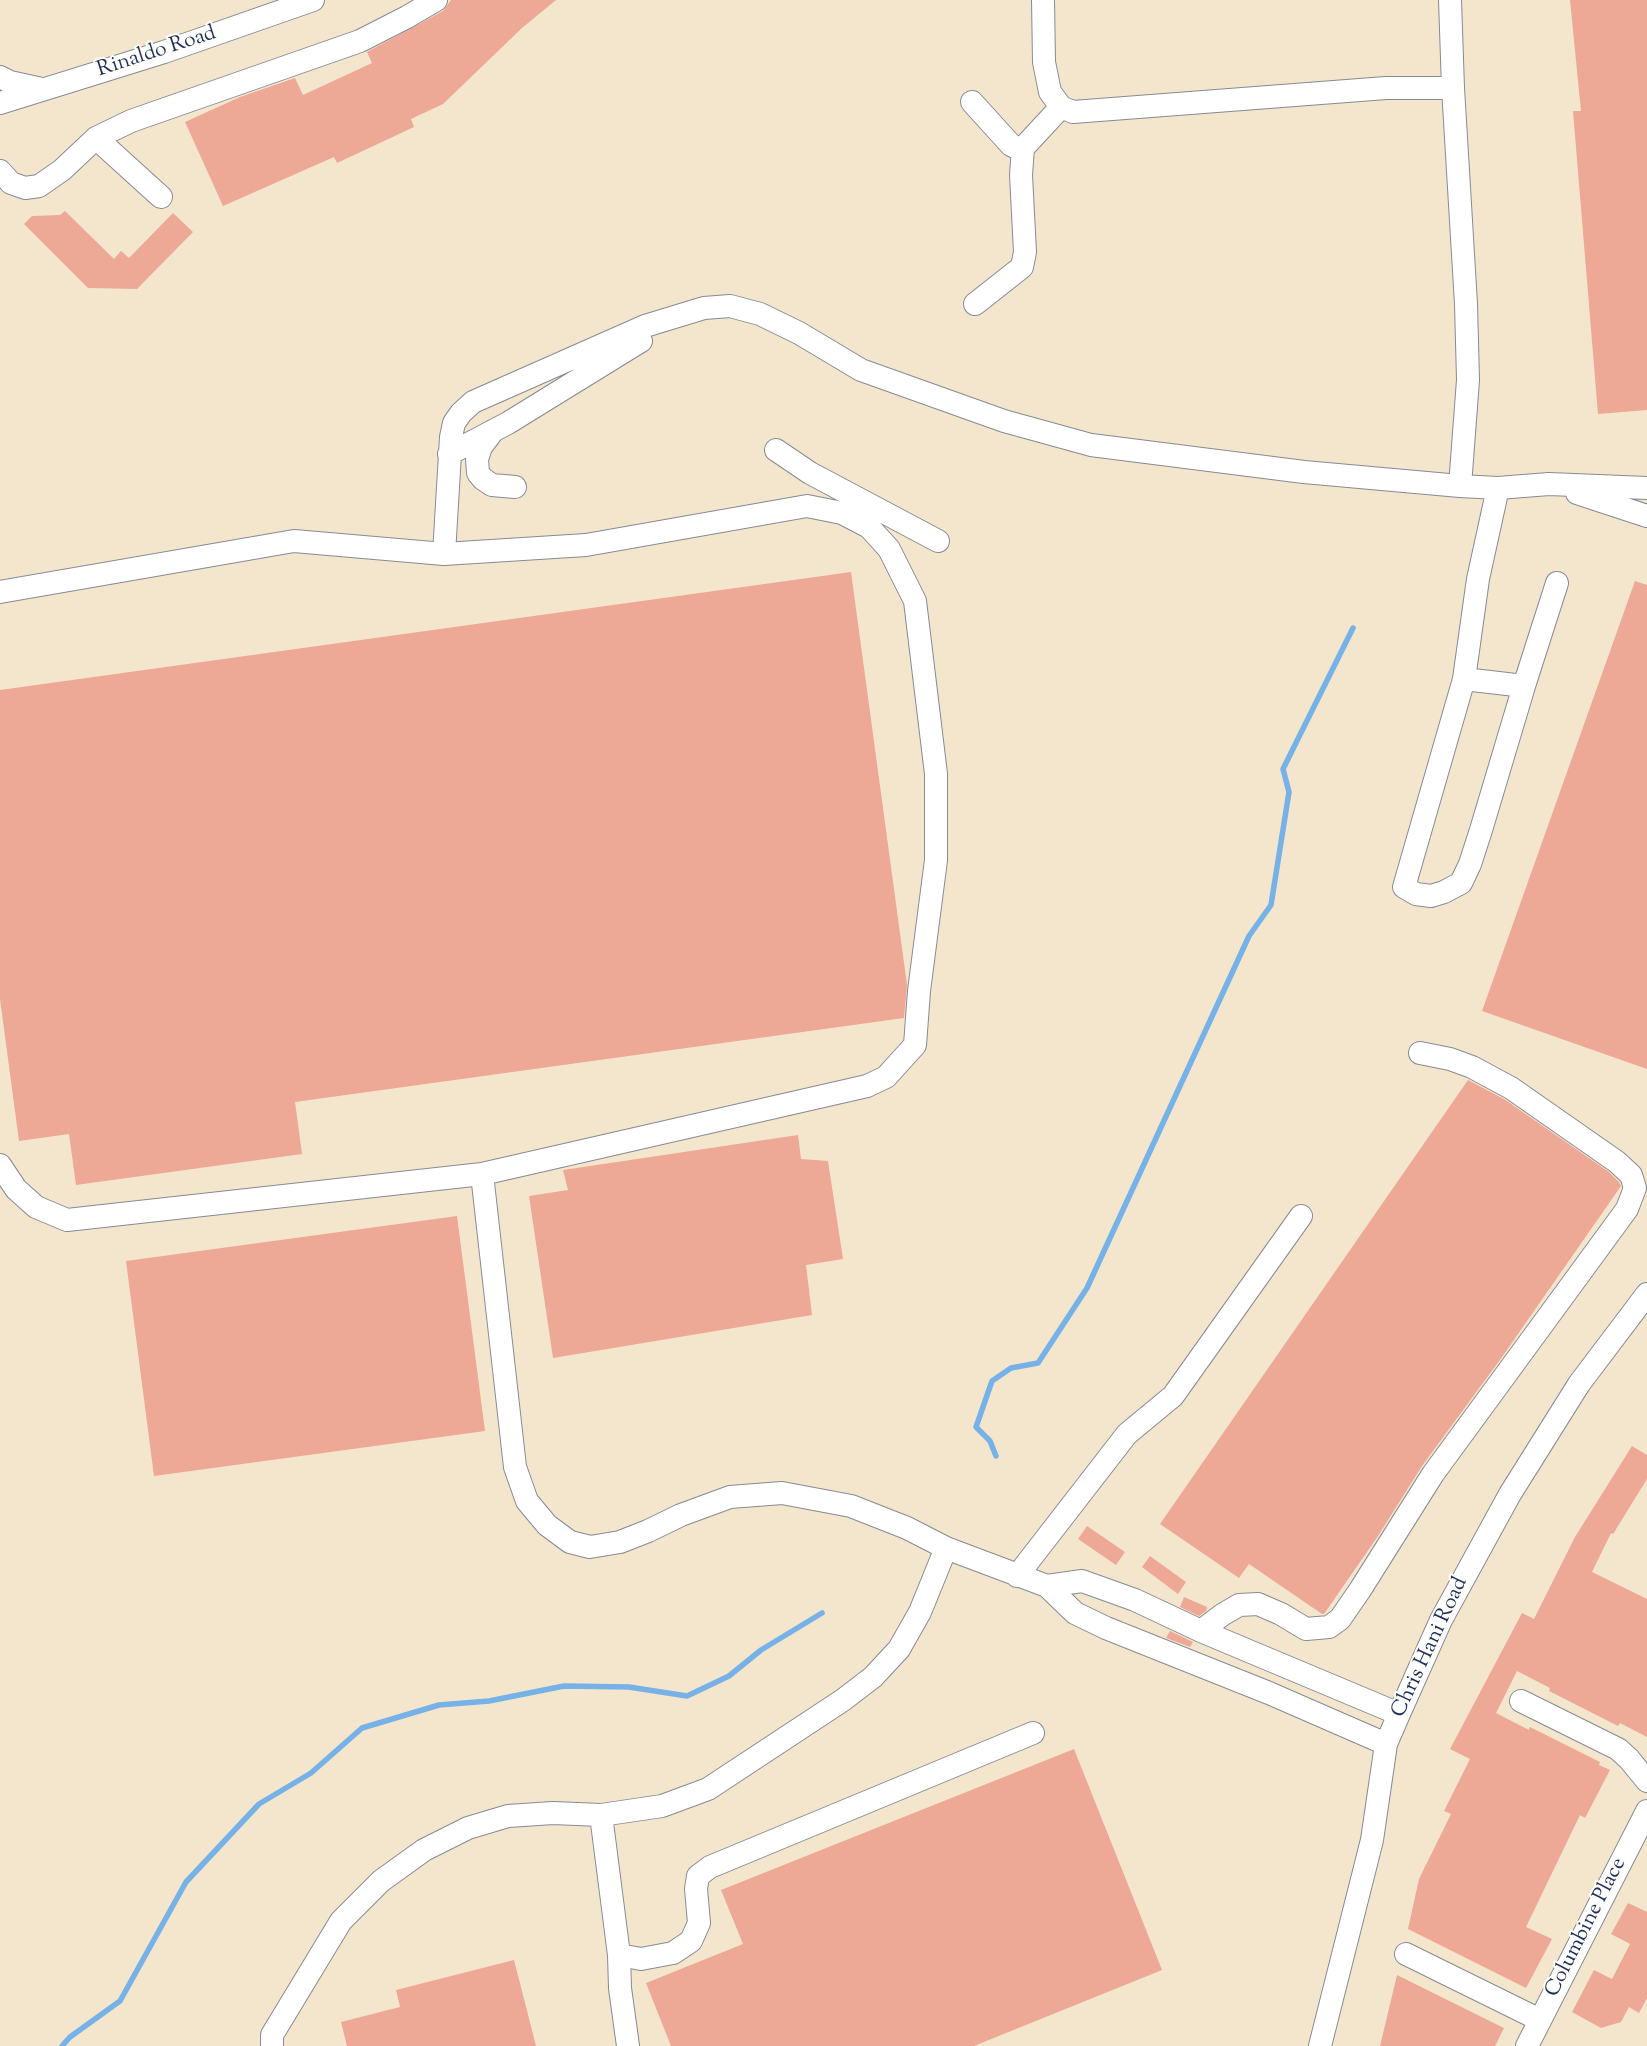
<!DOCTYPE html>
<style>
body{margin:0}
canvas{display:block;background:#f3e6cc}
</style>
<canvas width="1647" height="2046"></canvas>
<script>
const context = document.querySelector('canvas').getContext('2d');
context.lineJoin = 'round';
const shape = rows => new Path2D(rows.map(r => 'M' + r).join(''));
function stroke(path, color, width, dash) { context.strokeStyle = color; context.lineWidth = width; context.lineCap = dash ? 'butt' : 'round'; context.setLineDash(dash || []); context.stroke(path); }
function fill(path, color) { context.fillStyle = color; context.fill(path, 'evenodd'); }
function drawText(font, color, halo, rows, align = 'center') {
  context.font = font + ' "Sorts Mill Goudy",serif'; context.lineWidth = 4; context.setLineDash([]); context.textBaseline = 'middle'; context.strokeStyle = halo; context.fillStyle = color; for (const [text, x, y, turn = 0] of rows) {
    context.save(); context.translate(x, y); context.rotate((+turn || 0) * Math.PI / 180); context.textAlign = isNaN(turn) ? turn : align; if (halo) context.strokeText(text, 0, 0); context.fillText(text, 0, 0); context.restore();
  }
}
stroke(shape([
 [996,1456,990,1441,976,1427,992,1381,1011,1368,1038,1363,1087,1288,1249,936,1271,905,1289,792,1283,769,1353,628],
 [62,2046,70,2037,120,2001,186,1882,259,1804,311,1773,362,1728,439,1705,489,1701,564,1686,629,1687,687,1696,729,1676,761,1650,822,1613]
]), '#76b1e7', 5.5);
fill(shape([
 [451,0,556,0,522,28,443,104,411,119,414,127,337,163,334,157,223,206,185,122,240,97,295,78,303,95,372,63,367,52,443,11],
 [1570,0,1647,0,1647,410,1598,414,1573,111,1581,111],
 [65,211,114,259,121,251,129,258,173,213,193,232,137,289,88,288,24,224,32,216,60,215],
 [851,572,907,985,904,1018,295,1102,302,1154,76,1185,69,1134,19,1141,0,999,0,690],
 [1635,581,1647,585,1647,1069,1482,1011],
 [1468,1080,1504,1099,1609,1172,1619,1182,1621,1186,1502,1357,1422,1466,1378,1536,1324,1614,1322,1614,1249,1564,1239,1578,1160,1524],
 [798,1135,801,1159,828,1161,843,1259,806,1265,812,1315,553,1358,529,1196,568,1190,563,1170],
 [457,1216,485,1431,154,1476,126,1261],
 [1632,1446,1647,1455,1647,1479,1613,1534,1611,1533,1592,1572,1647,1599,1647,1737,1620,1723,1618,1726,1549,1691,1550,1688,1517,1671,1496,1713,1529,1730,1530,1727,1600,1762,1599,1765,1610,1770,1585,1818,1580,1815,1526,1927,1552,1939,1526,1988,1408,1929,1419,1879,1451,1814,1444,1811,1470,1759,1450,1749,1522,1613,1534,1619,1575,1537],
 [1087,1526,1125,1552,1116,1565,1078,1539],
 [1150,1556,1186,1582,1178,1594,1142,1567],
 [1184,1597,1207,1607,1206,1611,1199,1616,1180,1607],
 [1170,1631,1193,1642,1190,1647,1166,1638],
 [1074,1749,1162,1970,974,2046,671,2046,646,1983,743,1944,721,1890],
 [1628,1903,1647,1912,1647,1998,1639,2013,1629,2007,1621,2022,1601,2028,1572,2012,1594,1970,1612,1979,1630,1944,1611,1934],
 [514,1960,536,2046,347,2046,341,2022,400,2007,396,1990],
 [1397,1975,1504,2028,1495,2046,1380,2046]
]), '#eea896');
const minor = shape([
 [1043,0,1044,62,1050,92,1061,107,1073,112,1386,88,1453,88,1466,304,1468,380,1460,486],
 [1450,0,1453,88],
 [0,77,10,82,42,89],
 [972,102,1011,145,1015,147,1023,148],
 [0,103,164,52,313,0],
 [96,138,161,197],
 [0,171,11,183,25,188,39,186,62,170,96,138,131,121,360,41,407,17,436,0],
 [975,304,1022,267,1025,252,1021,175,1023,148,1061,107],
 [493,431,481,447,477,459,478,473,483,479,492,485,515,487],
 [776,450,810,473,938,541],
 [449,454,508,423,641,341],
 [1498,488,1478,579,1464,679,1404,887,1416,894,1431,896,1444,892,1461,883,1470,864,1481,830,1524,686],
 [1577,493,1647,516],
 [444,554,451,437,454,423,461,413,473,402,645,326,704,308,730,306,760,314,799,333,861,370,1004,421,1091,445,1304,472,1460,486,1498,488,1549,484,1647,488],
 [0,592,294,541,444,554,586,545,807,506,842,513,869,527,889,549,915,601,936,774,936,860,919,991,915,1045,886,1077,867,1086,482,1174,67,1220,36,1207,16,1189,0,1165],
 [1464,679,1524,686,1557,583],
 [482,1174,515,1467,527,1501,547,1525,570,1542,590,1547,620,1542,648,1531,681,1515,730,1497,782,1493,851,1506,907,1528,946,1548],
 [1017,1576,1127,1434,1173,1396,1301,1216],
 [1047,1586,1082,1581,1135,1600,1201,1631,1399,1714],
 [1201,1631,1222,1615,1239,1605,1258,1604,1281,1614,1306,1629,1329,1627,1340,1619,1360,1590,1433,1474,1627,1209,1635,1188,1631,1175,1617,1162,1511,1088,1472,1067,1450,1059,1420,1053],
 [1521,1701,1618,1749,1629,1759,1647,1781],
 [601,1815,619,1955,620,1988,628,2046],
 [1406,1954,1540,2020],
 [619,1955,641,1959,673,1953,691,1941,699,1923,696,1889,698,1876,710,1867,1033,1733],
 [272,2046,272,2035,341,1921,381,1881,424,1850,468,1828,508,1816,553,1813,601,1815,662,1806,708,1789,843,1700,873,1677,899,1649,920,1612,946,1548,1047,1586,1075,1613,1106,1628,1269,1693,1386,1744],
 [1320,2046,1372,1840,1386,1744,1399,1714,1441,1620,1510,1494,1579,1384,1647,1294],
 [1527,2046,1647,1811]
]);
stroke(minor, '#878a95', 24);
stroke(minor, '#fff', 22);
drawText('21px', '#1b2f5e', '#fdfcf7', [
 ["Rinaldo Road",157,53,-18],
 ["Chris Hani Road",1431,1648,-65],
 ["Columbine Place",1587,1928,-63]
]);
</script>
